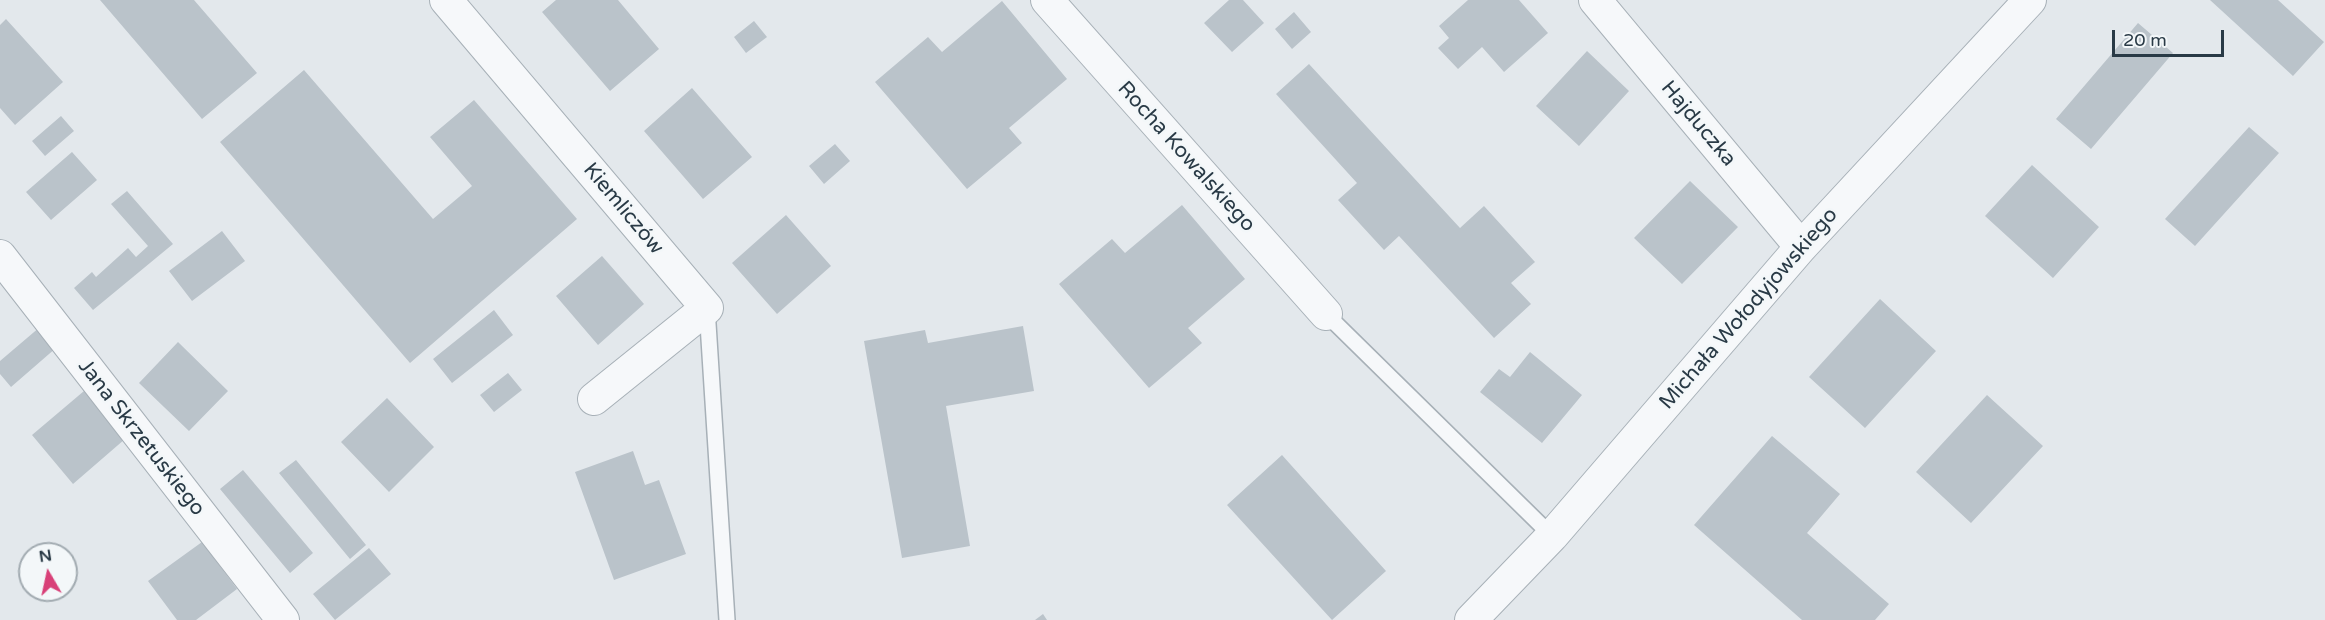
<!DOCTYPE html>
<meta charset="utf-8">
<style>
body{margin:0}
#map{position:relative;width:2325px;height:620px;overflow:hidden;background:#e3e8ec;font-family:"Varela Round",sans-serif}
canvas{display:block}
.north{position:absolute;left:18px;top:542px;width:60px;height:60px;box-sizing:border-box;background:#f3f7f9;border:2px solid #a2abb1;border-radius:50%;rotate:351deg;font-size:16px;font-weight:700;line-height:24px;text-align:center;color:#293a46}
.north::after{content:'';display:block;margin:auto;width:21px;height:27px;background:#d84078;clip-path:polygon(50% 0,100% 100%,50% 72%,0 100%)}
.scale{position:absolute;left:2112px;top:30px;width:112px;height:27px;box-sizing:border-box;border:3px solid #293a46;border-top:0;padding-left:8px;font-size:18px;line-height:21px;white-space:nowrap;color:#293a46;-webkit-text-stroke:4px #f3f7f9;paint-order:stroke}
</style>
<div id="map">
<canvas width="2325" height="620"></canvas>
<div class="north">N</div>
<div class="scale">20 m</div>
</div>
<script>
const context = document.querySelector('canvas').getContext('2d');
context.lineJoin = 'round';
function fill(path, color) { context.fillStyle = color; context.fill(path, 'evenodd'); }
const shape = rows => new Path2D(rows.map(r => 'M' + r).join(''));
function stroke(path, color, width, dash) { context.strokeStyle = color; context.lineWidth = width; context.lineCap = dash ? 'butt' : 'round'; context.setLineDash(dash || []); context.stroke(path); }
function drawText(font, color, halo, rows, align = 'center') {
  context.font = font + ' "Varela Round",sans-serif'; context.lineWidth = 5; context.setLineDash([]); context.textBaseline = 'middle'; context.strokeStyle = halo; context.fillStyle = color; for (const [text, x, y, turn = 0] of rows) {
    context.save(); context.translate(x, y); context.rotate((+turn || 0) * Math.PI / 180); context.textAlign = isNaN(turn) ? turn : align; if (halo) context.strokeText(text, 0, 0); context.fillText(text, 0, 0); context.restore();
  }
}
fill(shape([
 [100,0,194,0,257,73,202,119],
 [556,0,618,0,659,49,610,91,542,12],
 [1229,0,1243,0,1264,23,1232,52,1204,23],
 [1468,0,1519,0,1548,33,1504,72,1482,47,1458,69,1438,48,1449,38,1439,26],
 [2210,0,2278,0,2324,42,2293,76],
 [1002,1,1067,79,1009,128,1022,143,967,189,875,82,928,37,942,52],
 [1294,12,1311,32,1292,49,1275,29],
 [6,19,63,82,15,125,0,108,0,25],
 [754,21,767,37,746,53,734,37],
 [2138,23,2173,53,2091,149,2056,119],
 [1587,51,1629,91,1579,146,1536,106],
 [1309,64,1460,228,1484,206,1535,262,1511,283,1531,304,1494,338,1399,236,1384,250,1338,200,1357,183,1276,94],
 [304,70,433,219,472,186,430,137,474,100,577,219,410,363,220,142],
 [692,88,752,157,703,199,644,131],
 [61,116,74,131,45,156,32,141],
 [2249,127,2279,153,2195,246,2165,219],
 [835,144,850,161,824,184,809,166],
 [72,152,97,180,51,220,26,192],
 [2032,165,2099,227,2053,278,1985,216],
 [1690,181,1738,227,1682,284,1634,238],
 [127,191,173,244,93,310,74,288,92,272,96,277,128,248,136,257,148,246,111,204],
 [1182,205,1245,279,1188,328,1202,343,1149,388,1059,284,1112,239,1125,253],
 [786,215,831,266,777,314,732,263],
 [222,231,245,261,192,301,169,271],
 [602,256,644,304,598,345,556,296],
 [1880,299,1936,351,1865,428,1809,377],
 [494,310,513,335,452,383,433,359],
 [47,321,64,341,11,387,0,374,0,361],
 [1023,326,1034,391,946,406,970,546,902,558,864,341,925,330,928,343],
 [178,342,228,391,189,431,139,383],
 [1530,352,1582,395,1542,443,1480,392,1499,369,1510,377],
 [508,373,522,390,494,412,480,395],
 [84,391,125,439,73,484,32,435],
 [1987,395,2043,446,1971,523,1916,472],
 [387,398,434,447,389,492,341,442],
 [1772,436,1840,494,1807,533,1889,604,1875,620,1802,620,1694,525],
 [633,451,645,485,659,480,686,554,614,580,575,472],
 [1282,455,1386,571,1332,620,1227,505],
 [296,460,366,545,350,559,279,473],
 [243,470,313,553,290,573,220,489],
 [202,542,237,589,196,620,177,620,148,581],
 [369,548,391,574,335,620,313,594],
 [1043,614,1047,620,1035,620]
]), '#bac3ca');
const lane = shape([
 [707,308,727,620],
 [1326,314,1552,536]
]);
const street = shape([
 [446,0,707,308,594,399],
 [1047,0,1326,314],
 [1595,0,1801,247],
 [0,256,283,620],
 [1471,620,1552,536,1801,247,2030,0]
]);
stroke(lane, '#a7b0b7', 18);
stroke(street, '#a7b0b7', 34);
stroke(lane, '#f6f8fa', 15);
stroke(street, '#f6f8fa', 32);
drawText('21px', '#293a46', '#f3f7f9', [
 ["Hajduczka",1698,124,50],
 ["Rocha Kowalskiego",1186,157,48],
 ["Kiemliczów",623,209,50],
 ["Michała Wołodyjowskiego",1749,309,-49],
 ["Jana Skrzetuskiego",141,438,52]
]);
</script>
